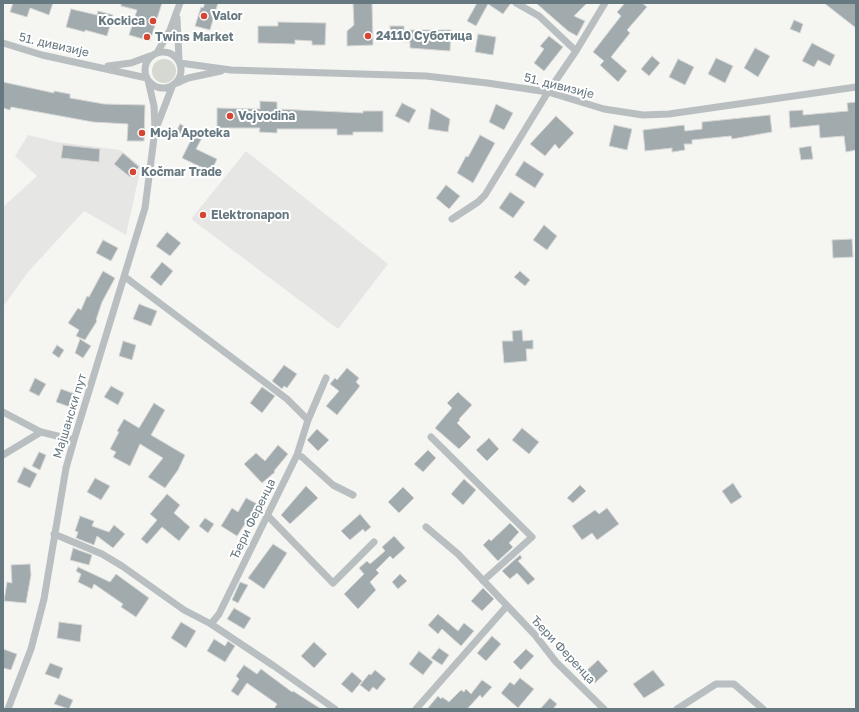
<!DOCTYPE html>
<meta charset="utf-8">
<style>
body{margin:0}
#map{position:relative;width:859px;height:712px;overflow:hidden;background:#f5f5f2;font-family:"Golos Text",sans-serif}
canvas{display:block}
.frame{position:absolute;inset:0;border:4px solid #667880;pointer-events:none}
</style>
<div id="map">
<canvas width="859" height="712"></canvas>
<div class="frame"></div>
</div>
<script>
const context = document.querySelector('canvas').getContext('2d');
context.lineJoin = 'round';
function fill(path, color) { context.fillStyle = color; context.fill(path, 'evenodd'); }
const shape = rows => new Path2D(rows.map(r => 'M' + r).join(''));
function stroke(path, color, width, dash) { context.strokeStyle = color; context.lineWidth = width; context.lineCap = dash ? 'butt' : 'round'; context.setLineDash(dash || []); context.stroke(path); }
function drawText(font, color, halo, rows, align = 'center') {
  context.font = font + ' "Golos Text",sans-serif'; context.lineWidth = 4; context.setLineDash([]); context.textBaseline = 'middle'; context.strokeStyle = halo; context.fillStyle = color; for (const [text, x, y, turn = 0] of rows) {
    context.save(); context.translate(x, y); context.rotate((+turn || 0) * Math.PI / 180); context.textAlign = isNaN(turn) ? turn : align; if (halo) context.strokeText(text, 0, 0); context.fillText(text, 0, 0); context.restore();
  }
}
fill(shape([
 [28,135,57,142,120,150,141,166,126,235,84,211,28,272,3,307,3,207,37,176,15,156],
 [246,151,388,264,338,329,191,219]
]), '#e6e6e5');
fill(shape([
 '152 71a12 12 0 1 1 24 0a12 12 0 1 1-24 0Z'
]), '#d5d9d1');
const building = shape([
 [13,3,53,3,49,15,30,8,27,17,10,12,13,3],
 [121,3,162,3,150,41,129,35,137,10,121,6,121,3],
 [205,3,218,3,210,30,195,26,201,7,203,8,205,3],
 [353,3,372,3,373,45,347,46,347,31,354,25,353,3],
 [477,3,511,3,503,14,488,4,476,26,467,21,477,3],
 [536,3,587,3,574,16,585,21,577,36,568,31,536,3],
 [625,3,642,3,647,7,627,30,630,33,611,57,627,71,618,82,600,65,604,61,593,52,621,16,617,12,625,3],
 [824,3,856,3,856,28,824,3],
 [71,9,97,15,98,11,113,15,107,36,85,30,85,32,66,27,71,9],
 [794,20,803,24,800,33,790,29,794,20],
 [278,22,326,23,325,45,312,45,312,41,295,40,295,44,258,43,258,26,278,26,278,22],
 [390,26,404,26,404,30,451,30,450,51,410,48,410,42,390,41,390,26],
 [478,34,496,37,493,55,475,52,478,34],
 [549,36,563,47,544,71,534,63,544,49,540,46,549,36],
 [812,43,835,55,830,66,818,60,814,67,802,61,812,43],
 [755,48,770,56,758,77,744,68,755,48],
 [652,56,660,63,649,76,641,69,652,56],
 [716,58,733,66,725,83,708,74,716,58],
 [678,59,694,67,685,85,669,77,678,59],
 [3,82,54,93,54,91,70,94,70,98,104,104,145,105,144,141,127,141,128,124,93,122,11,107,10,110,3,108,3,82],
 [260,101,277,102,277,109,363,113,363,111,383,111,383,132,353,132,353,135,337,135,337,129,277,129,277,133,259,132,260,128,217,128,217,108,260,109,260,101],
 [856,102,856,150,846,152,844,136,820,138,819,125,790,128,789,111,803,110,803,115,848,111,847,103,856,102],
 [402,103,416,110,409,123,395,116,402,103],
 [496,104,513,113,504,130,489,122,496,104],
 [431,108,450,119,448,132,428,129,431,108],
 [770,115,772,132,732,139,731,136,692,140,692,144,684,144,685,150,672,152,672,148,645,151,643,130,684,125,685,131,702,129,702,122,770,115],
 [556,116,574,133,559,149,555,144,545,156,530,144,556,116],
 [180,124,203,136,196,149,217,159,211,172,182,158,191,140,176,132,180,124],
 [614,125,632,129,627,150,609,146,614,125],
 [480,135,495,143,473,183,457,173,466,156,468,157,480,135],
 [63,145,100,149,99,162,61,158,63,145],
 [811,146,813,159,801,160,799,148,811,146],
 [123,153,139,167,130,177,114,164,123,153],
 [524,161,544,174,535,188,515,175,524,161],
 [446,185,460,196,449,209,436,198,446,185],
 [510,192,525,202,513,218,499,208,510,192],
 [544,225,557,236,547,250,533,240,544,225],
 [167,232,181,243,170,256,156,246,167,232],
 [852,239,853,257,833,258,832,240,852,239],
 [103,240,118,248,111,261,96,253,103,240],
 [162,262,173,271,161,286,150,277,162,262],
 [103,271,115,278,102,302,96,320,97,321,85,340,76,336,79,330,68,323,78,308,81,310,87,296,89,297,103,271],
 [520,271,530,280,525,286,514,277,520,271],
 [139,304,157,311,151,326,133,319,139,304],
 [522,330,523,341,533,340,533,349,526,349,527,361,504,363,502,341,513,341,512,331,522,330],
 [80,339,91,346,83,358,75,353,80,339],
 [123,341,136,345,132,360,119,356,123,341],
 [57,345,64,350,59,358,52,353,57,345],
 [284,365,297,374,287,388,284,386,282,389,272,381,284,365],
 [347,368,359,378,356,382,360,386,337,415,326,406,339,391,330,384,335,378,337,380,347,368],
 [35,378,46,384,39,396,29,391,35,378],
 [111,386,124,393,118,405,104,397,111,386],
 [262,387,275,396,262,413,250,403,262,387],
 [61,389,75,394,70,407,56,402,61,389],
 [458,392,472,405,459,419,460,420,457,423,471,437,459,449,435,428,452,408,447,403,458,392],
 [154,403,165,410,151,435,185,455,178,470,165,488,148,477,163,458,140,444,130,466,113,457,116,452,110,449,119,432,117,431,124,419,139,428,154,403],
 [522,428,539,442,529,454,512,440,522,428],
 [317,429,329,440,318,451,307,440,317,429],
 [489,438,499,449,487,461,476,450,489,438],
 [278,445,288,454,274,471,275,472,262,483,244,464,256,453,265,461,278,445],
 [428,450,436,458,423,472,414,464,428,450],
 [39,452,46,455,40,470,32,466,39,452],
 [24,467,37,474,30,488,17,482,24,467],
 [95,478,110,486,101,500,87,492,95,478],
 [464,479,476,490,463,505,451,494,464,479],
 [733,483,742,497,731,504,722,491,733,483],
 [580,485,586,491,573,503,567,498,580,485],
 [306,486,318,498,290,524,281,515,306,486],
 [403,487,414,498,399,513,388,502,403,487],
 [167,494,180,505,174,513,190,527,179,541,162,527,147,544,141,539,157,520,150,514,167,494],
 [246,498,263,507,254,521,249,518,237,536,221,526,232,508,238,512,246,498],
 [607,508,619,524,597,540,592,533,582,540,572,526,595,510,599,514,607,508],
 [360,514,371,527,365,532,363,529,350,540,341,531,360,514],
 [80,516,94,521,92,526,109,532,114,525,125,534,113,548,97,536,94,545,76,538,78,532,75,531,80,516],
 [205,518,214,524,208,533,199,526,205,518],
 [510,523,519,532,509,543,513,547,498,561,483,545,489,539,491,541,510,523],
 [394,536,405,548,393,559,390,556,376,570,379,573,370,582,376,590,358,609,344,594,364,574,359,568,367,561,370,564,385,551,382,547,394,536],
 [273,544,287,553,264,589,248,578,273,544],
 [73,548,92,555,89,565,70,560,73,548],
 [520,555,522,558,518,561,535,579,528,585,517,573,510,579,502,571,520,555],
 [30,564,31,575,26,603,4,601,7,582,12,583,11,565,30,564],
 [78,567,110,582,116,574,149,598,136,617,121,607,123,604,94,584,92,589,78,582,81,574,76,571,78,567],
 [400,574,407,581,398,589,392,582,400,574],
 [240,582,248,585,238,603,232,600,240,582],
 [483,588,494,599,482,611,471,601,483,588],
 [234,608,251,618,244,629,227,619,234,608],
 [438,614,458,631,464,623,474,631,461,646,442,629,438,634,428,625,438,614],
 [59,622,82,625,80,642,57,638,59,622],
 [181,622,196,631,186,648,171,638,181,622],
 [492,636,501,644,486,661,477,653,492,636],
 [214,639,225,646,228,641,235,646,225,662,207,651,214,639],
 [314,642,327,654,314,668,301,656,314,642],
 [439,648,449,655,442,665,431,658,439,648],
 [3,649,17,654,11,670,3,668,3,649],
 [526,649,534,656,521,670,513,662,526,649],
 [419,651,433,662,423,675,409,664,419,651],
 [598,660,608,671,595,683,585,672,598,660],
 [50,663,63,668,59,679,45,674,50,663],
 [244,665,257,674,261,669,292,692,293,691,321,709,274,709,277,704,247,683,238,696,231,691,239,679,236,676,244,665],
 [375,670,386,679,377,690,373,687,369,692,360,685,369,674,371,675,375,670],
 [653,670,665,685,644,698,633,684,653,670],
 [352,672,362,681,352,693,341,684,352,672],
 [520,678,534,689,518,708,501,693,510,682,514,685,520,678],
 [482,680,492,687,482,698,480,695,467,709,427,709,438,696,441,699,442,697,449,702,461,690,464,692,466,689,471,694,482,680],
 [59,694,73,700,69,709,54,704,59,694],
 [550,698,557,704,553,709,540,709,550,698]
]);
fill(building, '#a1abae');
stroke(building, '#d6d6d4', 1);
stroke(shape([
 [516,3,539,16,576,51],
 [177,18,179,60],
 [3,43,42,55,147,78],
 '145 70a18 18 0 1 1 36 0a18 18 0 1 1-36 0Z',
 [157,53,170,30,180,3],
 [180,63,231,70,426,76,487,83,548,92,604,109,643,115,669,114,856,87],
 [108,66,131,63,150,56],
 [177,83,188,78,221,71],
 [157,126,172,87],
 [452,219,478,202,485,195,548,92,576,51,605,3],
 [125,277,287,399,308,420],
 [3,412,41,432,74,440],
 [431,437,532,537,483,581],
 [3,455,41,432],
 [297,455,302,457,333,485,353,495],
 [267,515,333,583,374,542],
 [426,527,458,554,535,635,556,662,604,709],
 [54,534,102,554,122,566,184,610,211,624,274,666,335,709],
 [211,624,219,614,297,455,308,420,326,378],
 [8,709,31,649,44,599,66,468,74,440,145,208,155,130,154,106,148,80],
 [416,709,506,607],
 [677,709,716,684,734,684,763,709]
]), '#b9bfc1', 7);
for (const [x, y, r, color] of [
 [204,16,4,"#d44533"],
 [153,21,4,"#d44533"],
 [368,36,4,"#d44533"],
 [147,37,4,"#d44533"],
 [230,116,4,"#d44533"],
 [142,133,4,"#d44533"],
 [133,172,4,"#d44533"],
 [203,215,4,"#d44533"]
]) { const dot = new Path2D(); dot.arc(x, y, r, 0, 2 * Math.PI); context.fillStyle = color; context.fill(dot); stroke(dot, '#fff', 1.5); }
drawText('bold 12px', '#667880', '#fff', [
 ["Valor",212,16],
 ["Kockica",145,21,"right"],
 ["24110 Суботица",376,36],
 ["Twins Market",155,37],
 ["Vojvodina",238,116],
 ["Moja Apoteka",150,133],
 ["Kočmar Trade",141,172],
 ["Elektronapon",211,215]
], 'left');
drawText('12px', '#667880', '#fff', [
 ["51. дивизије",54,45,13],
 ["51. дивизије",559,86,14],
 ["Мајшански пут",70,416,-73],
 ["Ђери Ференца",253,519,-64],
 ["Ђери Ференца",563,650,47]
]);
</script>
